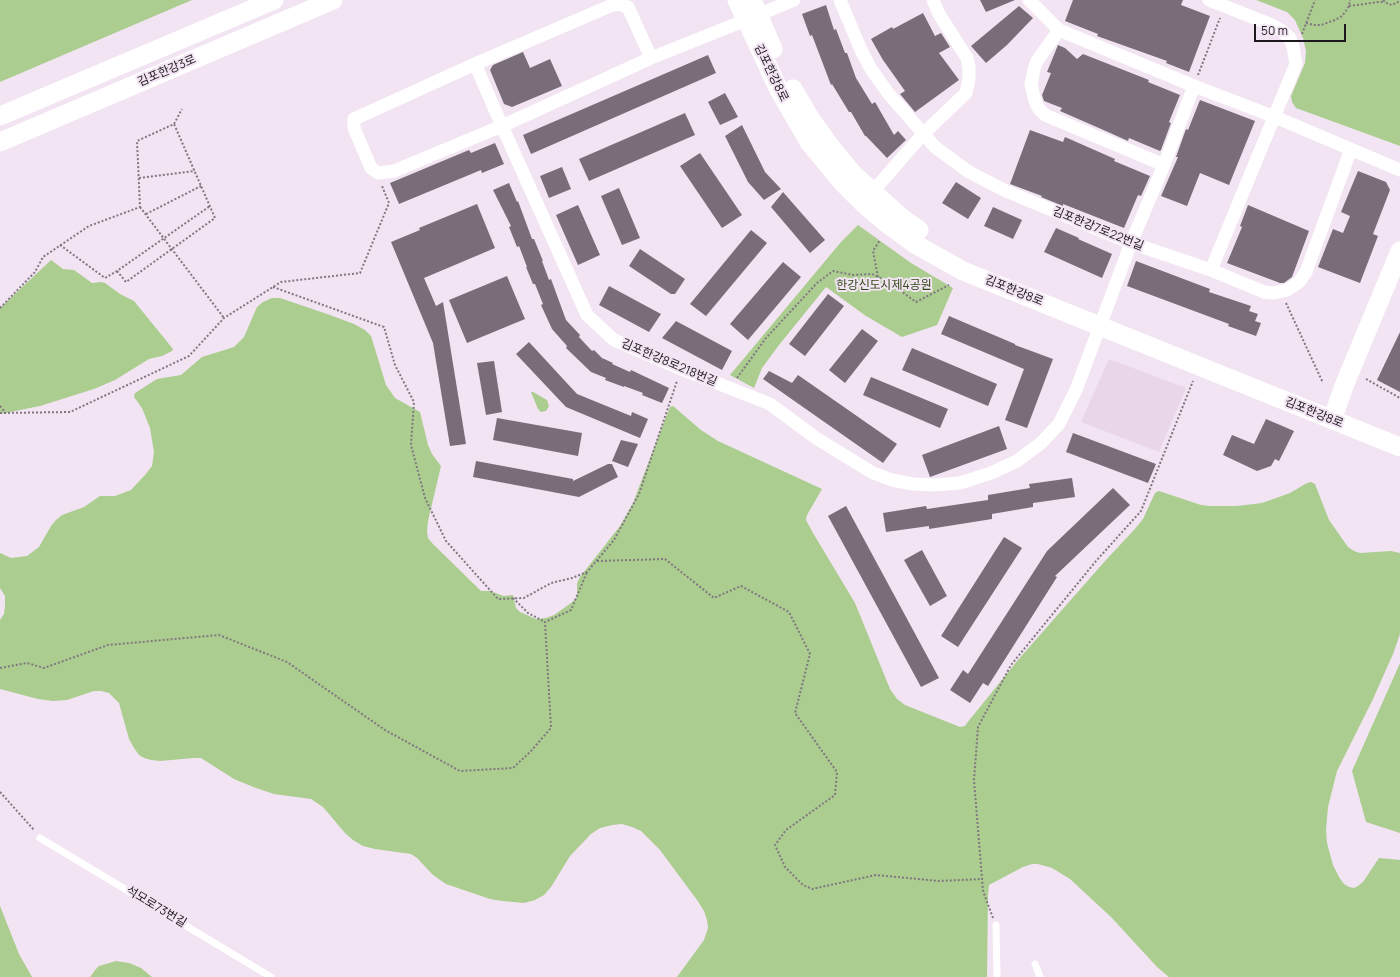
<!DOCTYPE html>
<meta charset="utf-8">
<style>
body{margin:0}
#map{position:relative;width:1400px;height:977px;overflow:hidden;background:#f2e4f2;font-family:Manrope,sans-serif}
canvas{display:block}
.scale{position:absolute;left:1254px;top:24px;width:92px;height:18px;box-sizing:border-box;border:2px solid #1e191e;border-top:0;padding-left:5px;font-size:12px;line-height:14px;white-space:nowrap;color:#1e191e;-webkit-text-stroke:3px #f2e4f2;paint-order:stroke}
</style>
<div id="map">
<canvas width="1400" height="977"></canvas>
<div class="scale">50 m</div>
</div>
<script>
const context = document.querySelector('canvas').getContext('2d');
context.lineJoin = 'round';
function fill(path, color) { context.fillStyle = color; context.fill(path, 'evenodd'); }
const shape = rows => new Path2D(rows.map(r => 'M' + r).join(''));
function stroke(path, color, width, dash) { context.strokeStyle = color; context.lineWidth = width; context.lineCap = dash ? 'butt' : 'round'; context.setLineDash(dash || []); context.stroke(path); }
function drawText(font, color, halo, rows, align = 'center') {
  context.font = font + ' Manrope,"Noto Sans KR",sans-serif'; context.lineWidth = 4; context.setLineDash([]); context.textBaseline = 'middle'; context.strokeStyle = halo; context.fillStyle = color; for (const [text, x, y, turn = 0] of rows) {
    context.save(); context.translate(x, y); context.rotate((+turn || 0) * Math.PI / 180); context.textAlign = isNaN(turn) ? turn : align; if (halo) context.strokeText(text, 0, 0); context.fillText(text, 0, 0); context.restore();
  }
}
fill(shape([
 [1109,359,1186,388,1159,452,1081,422]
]), '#e9d6e9');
fill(shape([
 [0,0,192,0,0,82],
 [1256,0,1400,0,1400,146,1296,108,1292,102,1291,96,1305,63,1306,51,1303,38,1295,20,1287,12],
 [858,225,911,263,953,288,937,325,902,337,866,316,826,287,779,345,762,368,754,388,730,375,841,242],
 [51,260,63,269,74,270,92,283,101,282,105,283,120,294,134,301,173,349,172,351,162,356,149,359,115,380,94,389,40,406,0,414,0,308],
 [272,298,280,298,330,315,354,324,365,330,371,336,386,385,395,398,420,412,428,445,432,454,441,466,428,521,427,531,428,538,432,543,481,591,490,591,504,596,513,595,516,608,520,612,536,619,546,618,554,615,571,603,577,597,577,583,580,577,620,526,633,503,665,419,670,407,673,406,701,430,718,441,822,489,807,515,806,520,813,533,855,603,890,689,897,699,905,705,960,727,965,726,967,723,1018,660,1105,561,1134,530,1143,519,1155,493,1159,491,1201,505,1210,506,1237,506,1262,503,1279,497,1290,493,1307,483,1311,482,1315,484,1329,520,1348,547,1354,551,1360,553,1391,551,1400,553,1400,634,1393,654,1373,699,1337,771,1328,807,1326,830,1327,843,1333,865,1339,877,1344,884,1349,887,1354,888,1358,886,1363,882,1379,858,1400,860,1400,977,1169,977,1157,967,1111,917,1070,879,1052,868,1038,864,1032,864,1023,867,989,885,988,896,987,977,677,977,704,940,708,928,707,920,704,911,697,900,660,850,641,831,632,827,622,824,612,825,600,828,591,834,570,856,551,887,544,895,535,900,524,903,502,901,490,899,446,884,433,875,417,858,411,854,375,849,363,846,353,840,345,833,323,807,311,799,274,794,256,788,234,779,201,758,194,758,160,761,151,760,144,758,139,755,134,748,129,739,119,703,109,693,101,691,94,691,67,700,53,701,38,699,0,689,0,620,4,614,5,607,5,596,0,588,0,553,11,558,27,556,39,547,51,526,56,520,62,515,84,507,100,496,115,496,131,490,145,475,152,466,154,452,150,428,142,408,134,397,135,393,157,379,181,375,202,357,234,347,244,337,257,307,263,302],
 [531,392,533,392,547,400,549,406,546,411,541,412,538,409],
 [1400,663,1400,833,1366,822,1352,771],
 [0,906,19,954,32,977,0,977],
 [116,961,129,963,141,968,152,977,90,977,96,969,99,966]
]), '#abcd8f');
fill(shape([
 [980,0,1015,0,986,12],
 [1073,0,1183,0,1181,5,1210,16,1189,72,1166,63,1167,61,1097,36,1098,34,1065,21],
 [826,5,834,30,836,29,845,53,847,53,856,78,872,104,875,102,894,135,898,131,906,140,887,158,866,136,865,136,851,112,849,112,832,84,831,85,812,35,810,36,802,14],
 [1019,6,1033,18,1007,45,986,63,971,46],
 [923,13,935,36,941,33,950,47,939,53,959,80,915,112,900,94,905,91,883,60,871,39,892,27,893,29],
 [1058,45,1065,48,1077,59,1083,54,1149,80,1148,82,1180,95,1169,122,1171,123,1161,150,1160,151,1129,138,1128,141,1108,132,1060,111,1062,108,1044,101,1042,95,1051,73,1047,72],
 [523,52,530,68,550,59,562,86,512,107,504,104,490,70,493,65],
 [708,55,716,73,531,154,523,135],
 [725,93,738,117,720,125,708,102],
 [1200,100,1255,121,1229,185,1200,173,1187,206,1161,196,1178,157,1176,157,1186,129,1188,130],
 [685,113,695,135,589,181,579,159],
 [742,125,765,172,781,189,764,200,748,182,725,136],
 [1030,130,1063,142,1065,137,1115,159,1114,161,1150,176,1141,196,1138,195,1124,228,1063,204,1063,206,1041,197,1042,196,1010,184],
 [495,143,504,164,482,173,481,170,399,204,390,183,469,150,471,153],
 [700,153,742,215,722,228,680,166],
 [562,167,571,189,549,198,540,176],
 [1358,171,1386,182,1390,190,1373,234,1378,236,1360,283,1318,267,1333,229,1343,233,1350,216,1341,212],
 [956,182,981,198,968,219,942,203],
 [509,183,517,202,518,201,532,239,534,239,543,261,542,261,549,280,551,279,566,320,580,335,579,337,592,351,594,350,602,358,613,363,612,364,630,372,631,370,669,388,662,403,642,395,643,393,624,386,624,387,605,380,606,378,591,372,566,348,567,346,552,329,541,305,543,304,535,284,533,284,526,267,527,267,519,246,517,247,509,227,511,226,493,190],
 [619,188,640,238,622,245,601,196],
 [783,192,825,240,810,253,771,207],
 [477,204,495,248,424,278,436,306,443,302,466,444,450,446,433,343,391,242,420,230,419,228],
 [578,205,600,255,578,265,556,215],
 [1248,205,1309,231,1292,277,1284,283,1280,283,1227,263,1242,227,1240,226],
 [993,207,1022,220,1013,239,984,226],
 [1056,228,1079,238,1078,239,1112,254,1102,278,1044,252],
 [751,230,767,243,706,316,690,304],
 [640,249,685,279,675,294,671,294,629,266],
 [1136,261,1210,289,1209,292,1251,306,1249,311,1258,314,1255,321,1261,323,1256,336,1228,326,1229,324,1127,286],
 [783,262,801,277,748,340,730,324],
 [507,276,525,319,467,343,449,300],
 [609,286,661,314,649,332,599,305],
 [828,294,844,306,805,356,789,344],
 [949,316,1015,344,1015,345,1053,359,1027,428,1005,420,1024,369,941,334],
 [676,321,732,351,722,370,662,338],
 [862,329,878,341,845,383,829,370],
 [1400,332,1400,392,1377,380],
 [529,342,577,394,631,416,632,412,648,419,640,438,566,407,516,354],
 [912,348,997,384,988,406,902,370],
 [494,361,502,412,486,415,477,363],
 [769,371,792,383,798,375,897,444,883,463,763,379],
 [871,377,948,409,940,428,863,395],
 [497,418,582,433,578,456,493,440],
 [1266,419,1294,431,1279,461,1275,459,1271,466,1257,471,1223,455,1232,435,1254,444],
 [999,426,1007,449,930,477,922,455],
 [1073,433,1156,464,1148,483,1066,452],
 [621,440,638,444,628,467,612,461],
 [476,461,573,479,573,481,608,464,612,464,618,477,579,497,473,477],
 [1072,478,1075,497,1033,503,1033,507,992,514,992,519,929,529,929,526,886,532,883,513,926,506,927,509,988,500,988,495,1030,488,1029,484],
 [1113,488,1130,505,1055,576,1057,577,988,686,983,683,970,703,950,690,963,670,968,674,1047,551],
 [846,506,939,678,921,687,828,516],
 [1004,537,1022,548,958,647,941,636],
 [922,550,947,596,930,606,904,560]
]), '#796d79');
stroke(shape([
 [1383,0,1388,4,1392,5,1400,1],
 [1349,6,1379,2,1385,2],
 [1306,23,1314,25,1321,25,1335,20,1342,16,1346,11,1349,6,1350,0],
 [1302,34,1315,0],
 [1198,75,1220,18],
 [139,178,195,171],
 [140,207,224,318],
 [146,214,201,186],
 [60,245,105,278,117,271,210,206],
 [117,271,126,282,215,218,174,124],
 [878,277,873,251,880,240],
 [273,287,384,327,395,365,414,402,411,445,425,498,446,541,498,599,524,598,551,583,572,578,587,572,614,540,639,494,677,381],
 [1286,303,1323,383],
 [0,308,35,272,43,257,89,226,140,207,137,141,174,124,182,109],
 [737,378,766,338,817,283,833,271,853,275,872,274,887,281,916,302,949,285],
 [1366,379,1400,398],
 [0,406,6,413],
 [0,413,70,412,189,356,224,318,281,282,360,273,389,203,382,186],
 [597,561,665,559,714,598,741,586,789,612,810,654,795,713,837,772,835,795,786,830,775,845,785,867,803,885,812,889,876,875,939,881,982,879],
 [513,598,528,613,545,622],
 [0,668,27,663,44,668,108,645,219,635,287,662,385,730,460,771,513,768,531,751,551,728,545,622,571,610,587,572],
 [0,792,34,830],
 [993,918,983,891,974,780,978,727,1011,665,1096,561,1141,511,1193,381]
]), '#807780', 2, [2, 2]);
stroke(shape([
 [40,838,271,977],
 [996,925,997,977],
 [1035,964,1040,977]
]), '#fff', 7);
stroke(shape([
 [840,0,861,50,871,69,888,93,935,147,969,172,1006,191,1131,243,1211,270,1264,292,1274,293,1287,290,1299,282,1306,272,1351,149],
 [1029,0,1059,30,1194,86,1275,117,1400,170],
 [1209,0,1272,25,1282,31,1290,38,1293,47,1296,64,1211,270],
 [758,15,794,0],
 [746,20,651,58,502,126,587,315,614,340,684,370,770,404,816,438,873,473,892,480,913,484,934,485,960,483,991,473,1017,461,1041,443,1059,424,1076,390,1131,243,1164,165,1194,86],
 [1059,30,1037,61,1034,69,1031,85,1035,101,1039,109,1045,115,1164,165],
 [475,64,502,126,394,171,378,173,371,168,354,128,354,119,475,64,610,6,619,4,628,7,651,58],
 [868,197,923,134,966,93,969,79,969,67,967,58,939,14,933,0]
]), '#fff', 13);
stroke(shape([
 [737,0,779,90,809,142,842,182,863,203,885,222,915,244,963,271,1400,447],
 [752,0,773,49],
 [793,89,810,118,830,146,853,174,902,218,919,230],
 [0,116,274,0],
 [0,142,333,0],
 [1332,420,1344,386,1400,251]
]), '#fff', 19);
drawText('12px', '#1e191e', '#f2e4f2', [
 ["김포한강3로",167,71,-23],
 ["김포한강8로",771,73,64],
 ["김포한강7로22번길",1098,229,22],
 ["김포한강8로",1014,291,22],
 ["김포한강8로218번길",669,363,23],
 ["김포한강8로",1314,413,22],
 ["석모로73번길",156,907,31]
]);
drawText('12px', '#304818', '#f2e4f2', [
 ["한강신도시제4공원",884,286]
]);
</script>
